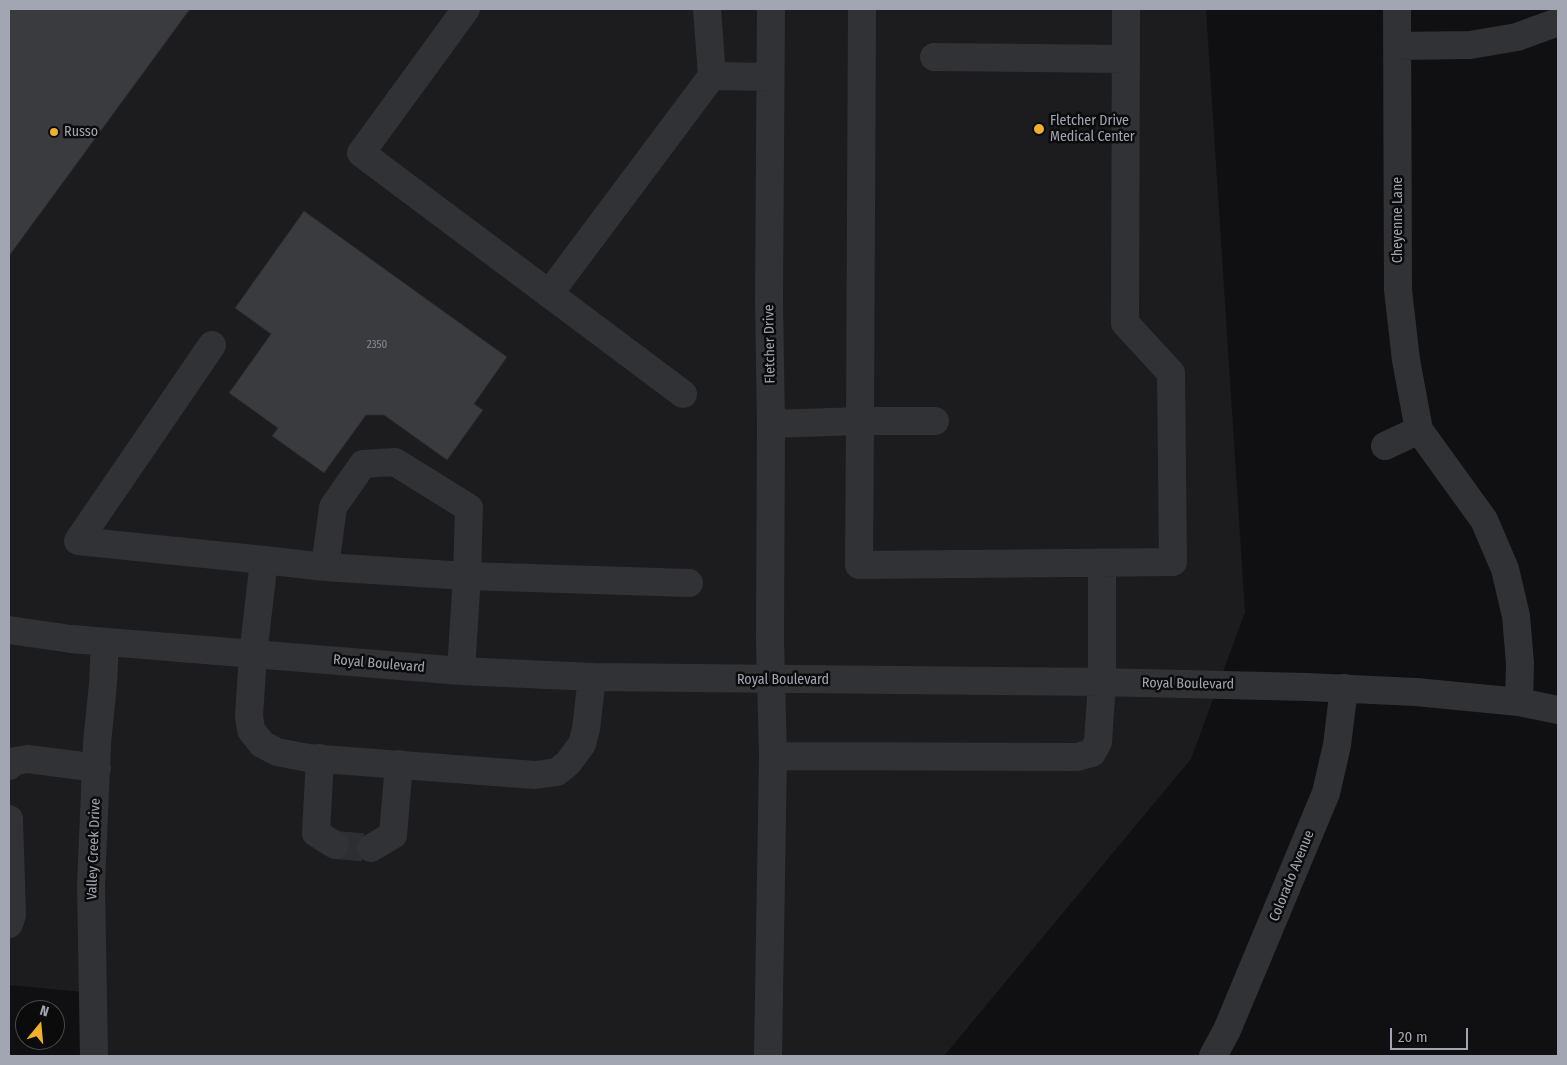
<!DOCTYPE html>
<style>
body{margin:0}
#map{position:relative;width:1567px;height:1065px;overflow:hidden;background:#101012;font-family:"Fira Sans Condensed",sans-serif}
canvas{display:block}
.frame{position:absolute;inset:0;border:10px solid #a1a6b2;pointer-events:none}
.north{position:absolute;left:15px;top:1000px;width:50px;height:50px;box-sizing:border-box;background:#0b0b0c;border:1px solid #47494e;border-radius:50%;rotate:17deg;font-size:14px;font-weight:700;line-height:20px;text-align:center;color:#a1a6b2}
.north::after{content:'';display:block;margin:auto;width:18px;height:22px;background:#f0b12a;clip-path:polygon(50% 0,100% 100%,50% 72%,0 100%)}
.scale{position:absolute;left:1390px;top:1028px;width:78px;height:22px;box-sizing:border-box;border:2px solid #a1a6b2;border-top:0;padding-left:6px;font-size:15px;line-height:18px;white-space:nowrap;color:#a1a6b2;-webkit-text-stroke:4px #0b0b0c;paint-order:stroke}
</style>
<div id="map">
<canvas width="1567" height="1065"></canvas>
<div class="frame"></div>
<div class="north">N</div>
<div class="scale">20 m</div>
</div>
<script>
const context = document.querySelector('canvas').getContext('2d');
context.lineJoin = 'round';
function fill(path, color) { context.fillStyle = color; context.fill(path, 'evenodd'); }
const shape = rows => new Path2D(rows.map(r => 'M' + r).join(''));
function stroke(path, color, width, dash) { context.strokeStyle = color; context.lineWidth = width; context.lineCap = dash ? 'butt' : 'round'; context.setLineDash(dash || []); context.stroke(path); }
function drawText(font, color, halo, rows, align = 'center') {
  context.font = font + ' "Fira Sans Condensed",sans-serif'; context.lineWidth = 5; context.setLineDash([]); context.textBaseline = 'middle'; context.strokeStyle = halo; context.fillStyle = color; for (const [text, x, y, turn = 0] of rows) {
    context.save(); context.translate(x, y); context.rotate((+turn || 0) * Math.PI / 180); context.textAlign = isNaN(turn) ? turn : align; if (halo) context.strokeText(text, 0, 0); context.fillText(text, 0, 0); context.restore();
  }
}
fill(shape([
 [9,9,1206,9,1245,612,1191,759,944,1056,109,1056,93,993,9,985]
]), '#1c1c1f');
const building = shape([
 [9,9,190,9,9,256,9,9],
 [304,211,507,357,474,404,483,410,447,460,384,415,366,415,324,473,272,436,278,428,229,393,271,334,235,308,304,211]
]);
fill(building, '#3a3b3f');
stroke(building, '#2a2a2e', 1);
stroke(shape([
 [335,845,371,848]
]), '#2d2e32', 28, [28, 14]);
stroke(shape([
 [466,9,361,153,683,394],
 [707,9,712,76],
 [862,9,860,421,935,421],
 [1397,9,1398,290,1406,360,1419,430,1484,520,1505,569,1516,616,1520,663,1519,702],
 [1397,46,1470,45,1517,37,1558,22],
 [934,57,1126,59],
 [549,294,712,76,770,77],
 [212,345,78,541,264,560,253,655,249,716,251,730,262,744,277,752,308,758,535,775,557,772,568,763,582,744,586,729,592,677],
 [771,424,860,421,859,565,1173,562,1171,373,1125,323,1126,9],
 [1385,446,1419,430],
 [264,560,325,567,467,576,689,583],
 [325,567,333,507,363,464,395,462,469,508,467,576,461,671],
 [9,630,71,639,461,671,592,677,1102,682,1307,687,1416,692,1519,702,1558,710],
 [773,756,1077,757,1092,753,1098,742,1102,682,1102,563],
 [320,758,316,833,335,845],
 [9,766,15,761,28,759,97,768],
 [9,819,12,915,9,924],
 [371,848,393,835,399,764],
 [94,1056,91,885,97,743,103,684,105,642],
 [768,1056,773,756,770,640,771,424,769,301,771,9],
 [1213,1056,1227,1030,1326,793,1337,745,1344,688]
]), '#313236', 28);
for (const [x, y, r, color] of [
 [1039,129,6,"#f0b12a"],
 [54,132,5,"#f0b12a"]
]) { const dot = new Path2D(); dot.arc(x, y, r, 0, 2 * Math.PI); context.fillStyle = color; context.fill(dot); stroke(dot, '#0b0b0c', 2); }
drawText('11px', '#878b95', null, [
 ["2350",377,345]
]);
drawText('14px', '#a1a6b2', '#0b0b0c', [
 ["Fletcher Drive",1050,121],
 ["Medical Center",1050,137],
 ["Russo",64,132]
], 'left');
drawText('14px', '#a1a6b2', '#0b0b0c', [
 ["Cheyenne Lane",1398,220,-90],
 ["Fletcher Drive",770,344,-91],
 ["Royal Boulevard",379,664,5],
 ["Royal Boulevard",783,680],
 ["Royal Boulevard",1188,684,1],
 ["Valley Creek Drive",94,849,-88],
 ["Colorado Avenue",1292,876,-68]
]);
</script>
